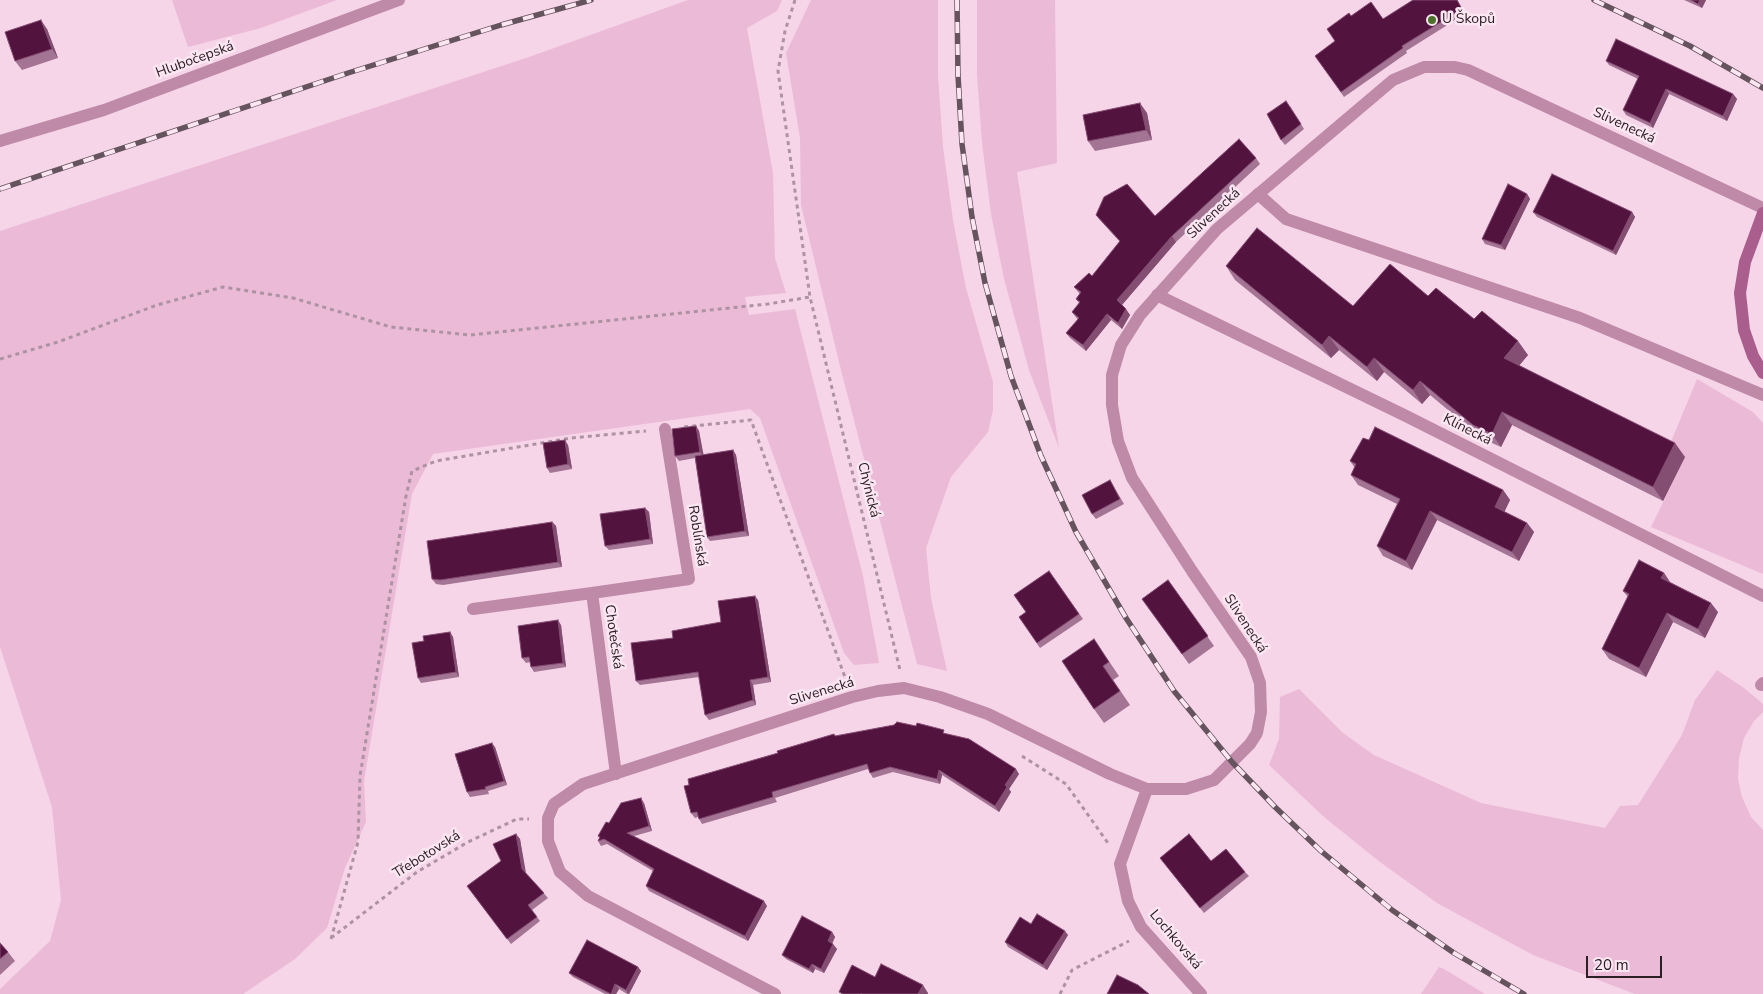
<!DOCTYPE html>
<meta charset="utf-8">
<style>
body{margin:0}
#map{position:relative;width:1763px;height:994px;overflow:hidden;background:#f6d5e8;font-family:"Nunito Sans",sans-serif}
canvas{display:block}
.scale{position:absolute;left:1586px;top:956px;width:76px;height:22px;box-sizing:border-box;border:2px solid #2c2027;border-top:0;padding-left:6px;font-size:15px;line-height:18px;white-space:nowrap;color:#2c2027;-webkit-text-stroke:4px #fbe6f2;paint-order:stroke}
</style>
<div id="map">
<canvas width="1763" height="994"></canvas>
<div class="scale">20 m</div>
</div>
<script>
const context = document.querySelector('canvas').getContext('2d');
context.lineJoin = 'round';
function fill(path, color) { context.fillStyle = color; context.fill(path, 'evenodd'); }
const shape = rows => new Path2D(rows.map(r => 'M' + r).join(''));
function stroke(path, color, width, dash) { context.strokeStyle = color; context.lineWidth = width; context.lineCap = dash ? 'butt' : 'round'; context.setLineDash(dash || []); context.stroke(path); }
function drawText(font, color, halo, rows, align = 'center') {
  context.font = font + ' "Nunito Sans",sans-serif'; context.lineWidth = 5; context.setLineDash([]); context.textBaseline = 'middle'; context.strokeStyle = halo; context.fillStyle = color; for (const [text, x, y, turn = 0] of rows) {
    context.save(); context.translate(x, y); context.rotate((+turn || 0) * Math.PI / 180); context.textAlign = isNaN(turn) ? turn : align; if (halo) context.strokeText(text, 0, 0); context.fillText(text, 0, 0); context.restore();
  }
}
fill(shape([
 [172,0,337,0,261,28,188,47],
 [688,0,782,0,777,11,747,28,773,173,775,258,786,293,745,297,749,315,795,309,863,576,879,663,854,665,844,653,760,418,750,409,433,454,412,494,364,781,366,822,345,868,327,928,295,959,243,994,0,994,0,989,50,941,61,900,52,807,0,647,0,231,529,57],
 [811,0,938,0,938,76,943,147,953,220,966,288,993,382,993,410,988,432,951,477,926,548,931,598,947,671,917,664,840,366,801,205,800,138,786,53],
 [977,0,1055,0,1057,163,1017,172,1059,448,1029,370,1004,279,991,214,982,143,977,74],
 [1697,379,1753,412,1763,423,1763,574,1651,527,1685,457,1668,449],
 [1717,670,1744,688,1763,704,1763,712,1754,721,1744,738,1739,758,1738,779,1742,797,1751,817,1763,830,1763,994,1635,994,1533,955,1437,903,1380,862,1324,817,1269,765,1279,739,1280,697,1299,689,1343,733,1374,755,1481,803,1605,828,1620,806,1638,805,1682,735,1695,700],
 [1439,967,1444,969,1485,994,1421,994]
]), '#ebbad7');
stroke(shape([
 [795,0,785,31,778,71,810,297,900,670],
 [0,359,58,342,157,305,223,287,293,298,391,327,470,335,768,304,810,297],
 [684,427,751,420,846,680],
 [1022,756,1066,784,1108,843],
 [331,938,417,872,468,842,517,819,529,819],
 [331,939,358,842,360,776,406,496,412,471,436,461,571,438,646,431],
 [1060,994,1072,970,1129,941]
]), '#ad93a2', 3, [4, 4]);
stroke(shape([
 [1258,194,1286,219,1580,318,1763,395],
 [1761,685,1763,683]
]), '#be8aa8', 12);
stroke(shape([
 [0,141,104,110,399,0],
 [1157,295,1406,416,1763,596],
 [592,593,689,579,665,429],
 [473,609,592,593,616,774],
 [1147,789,1120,864,1128,901,1141,927,1201,994],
 [775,994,588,896,560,872,548,841,548,818,554,804,583,784,852,697,878,691,904,688,940,697,988,714,1110,774,1147,789,1186,789,1214,780,1250,744,1257,733,1261,712,1260,683,1251,657,1192,571,1132,478,1118,441,1112,405,1112,375,1121,345,1140,315,1217,229,1393,80,1424,67,1455,67,1468,70,1763,208]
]), '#be8aa8', 12);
stroke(shape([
 [1763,213,1745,262,1740,293,1744,330,1753,356,1763,373]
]), '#a95e8d', 12);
const rail = shape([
 [957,0,958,75,962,144,972,217,985,283,1011,376,1041,456,1076,532,1126,618,1174,691,1232,762,1275,807,1321,851,1392,910,1454,953,1524,994],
 [1594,0,1690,46,1763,88],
 [0,189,348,73,501,25,591,0]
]);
stroke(rail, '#65535e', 5.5);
stroke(rail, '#fbe6f2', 4, [11]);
fill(shape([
 [1413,0,1457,0,1465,14,1406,51,1407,53,1344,97,1315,56,1335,41,1383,19],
 [1684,0,1706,0,1702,8],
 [47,29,58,58,22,70,15,61],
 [1606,61,1733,94,1737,99,1727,121,1669,94,1653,128,1626,115,1623,110,1638,79,1609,65],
 [1290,106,1304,129,1285,145,1281,140],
 [1147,113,1152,140,1095,151,1088,141],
 [1256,158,1260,164,1176,242,1122,305,1130,315,1122,329,1111,320,1086,351,1070,338,1066,333,1078,320,1072,312,1079,303,1076,299,1080,294,1074,287,1092,276,1120,242,1100,220,1096,215,1155,216],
 [1527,194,1530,199,1505,250,1485,244,1482,239],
 [1533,212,1632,212,1635,217,1616,255,1537,217],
 [1226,266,1353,306,1428,296,1474,319,1528,355,1519,365,1685,457,1663,501,1512,425,1501,447,1483,439,1430,395,1422,404,1384,372,1377,381,1339,350,1331,358,1235,280],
 [696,426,699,431,703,455,733,450,736,455,749,536,710,541,707,537,695,458,679,461,675,456],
 [568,445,572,469,550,473,547,468],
 [1350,461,1503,490,1510,500,1504,512,1527,523,1534,532,1519,561,1437,520,1412,570,1383,556,1377,546,1397,504,1358,485,1351,475,1355,468],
 [1110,480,1124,504,1096,519,1092,514],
 [645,508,649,512,653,544,609,550,605,546],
 [552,522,556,526,562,567,443,585,436,584,432,579],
 [1049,571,1083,619,1040,648,1019,617,1026,612],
 [1664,573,1670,582,1718,612,1705,638,1673,622,1646,677,1609,659,1602,649,1628,597,1623,591],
 [1168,580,1214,646,1189,664,1142,599],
 [758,600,771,682,753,685,756,705,709,720,705,715,699,677,640,685,636,681,721,622],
 [561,625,566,667,534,672,531,667,530,662,526,663,522,658],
 [450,632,453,637,459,677,421,683,418,678,424,641],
 [1094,639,1119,676,1113,680,1130,705,1104,723,1094,709],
 [946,734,1019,774,1009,789,1011,792,999,812,942,775,940,784,893,772,873,778,870,773,868,769,775,798,777,802,702,824,698,817,695,818,691,813,778,753,835,736],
 [495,747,507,785,488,791,489,794,470,797,467,792],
 [644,803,652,831,634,836,767,906,748,941,649,891,646,886,653,871,607,844,601,846,598,841,600,839,598,836,609,823],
 [516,834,520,839,525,872,548,898,532,910,540,921,511,944,467,886,501,861],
 [1160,858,1211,861,1245,872,1249,876,1204,913],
 [1031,924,1068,935,1047,970,1008,947,1005,942],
 [832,932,835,937,832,944,837,949,824,973,815,969,813,973,786,959,782,955],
 [0,943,8,952,15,961,0,975],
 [638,967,641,971,629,994,627,994,619,989,616,994,605,994,573,977,569,973]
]), '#a47494');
fill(shape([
 [1700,0,1706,0,1702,8,1698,4],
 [41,20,47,29,58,58,52,49],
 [1666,89,1669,94,1653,128,1650,123],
 [1733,94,1737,99,1727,121,1723,116],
 [1140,103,1147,113,1152,140,1146,130],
 [1527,194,1530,199,1505,250,1501,245],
 [1632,212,1635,217,1616,255,1613,251],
 [1172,236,1176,242,1121,306,1117,300],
 [1126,309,1130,315,1122,329,1118,323],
 [1107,314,1111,320,1086,351,1083,345],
 [1329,336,1339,350,1331,358,1322,345],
 [1518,341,1528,355,1514,372,1504,358],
 [1374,358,1384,372,1377,381,1367,367],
 [1420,381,1430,395,1422,404,1413,390],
 [1502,412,1512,425,1501,447,1492,434],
 [696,426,699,431,704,457,700,452],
 [565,440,568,445,572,469,568,464],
 [1675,443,1685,457,1663,501,1653,487],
 [733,450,736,455,749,536,745,531],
 [1503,490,1510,500,1502,517,1495,507],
 [645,508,649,512,653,544,650,539],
 [1430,511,1437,520,1412,570,1406,561],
 [552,522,556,526,562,567,558,562],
 [1527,523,1534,532,1519,561,1512,552],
 [1664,573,1670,582,1661,578],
 [755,596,758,600,771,682,768,677],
 [1711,603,1718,612,1705,638,1698,629],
 [1667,613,1673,622,1646,677,1639,668],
 [558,620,561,625,566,667,563,663],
 [450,632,453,637,459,677,456,672],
 [750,680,753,685,756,705,753,700],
 [492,743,495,747,507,785,504,781],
 [1016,769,1019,774,1009,789,1011,792,999,812,995,806,1005,785],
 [939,770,942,775,940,784,937,779],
 [641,798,644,803,652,831,649,826],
 [516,834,520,839,526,873,522,869],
 [764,901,767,906,748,941,745,936],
 [1065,931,1068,935,1047,970,1043,965],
 [832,932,835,937,831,946,828,941],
 [833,944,837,949,824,973,821,969],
 [812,964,815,969,813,973,809,969],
 [638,967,641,971,629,994,628,994,626,990],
 [615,984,619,989,616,994,611,994],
 [923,985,928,993,928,994,918,994]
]), '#844d72');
const building = shape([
 [1413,0,1457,0,1462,9,1402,46,1403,48,1341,92,1315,56,1335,41,1327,29,1349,13,1351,16,1371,2,1383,19,1413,0],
 [1691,0,1700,0,1698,4,1691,0],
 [41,20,52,49,15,61,5,32,41,20],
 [1616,39,1733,94,1723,116,1666,89,1650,123,1623,110,1639,76,1606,61,1616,39],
 [1286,101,1301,124,1281,140,1267,114,1286,101],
 [1140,103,1146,130,1088,141,1083,115,1140,103],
 [1239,139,1256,158,1172,236,1117,300,1126,309,1118,323,1107,314,1083,345,1066,333,1079,318,1072,312,1080,302,1076,299,1081,292,1074,287,1089,273,1092,276,1120,241,1096,215,1104,197,1127,184,1155,216,1239,139],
 [1552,174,1632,212,1613,251,1533,212,1552,174],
 [1508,184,1527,194,1501,245,1482,239,1508,184],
 [1257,228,1353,306,1390,264,1428,296,1436,288,1474,319,1482,311,1518,341,1504,358,1675,443,1653,487,1502,412,1492,434,1473,425,1420,381,1413,390,1374,358,1367,367,1329,336,1322,345,1226,266,1257,228],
 [696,426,700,452,675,456,672,429,696,426],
 [1375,427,1503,490,1495,507,1527,523,1512,552,1430,511,1406,561,1377,546,1400,499,1351,475,1356,464,1350,461,1363,438,1369,440,1375,427],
 [565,440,568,464,547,468,543,443,565,440],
 [733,450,745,531,707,537,695,456,733,450],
 [1110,480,1120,499,1092,514,1082,495,1110,480],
 [645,508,650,539,605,546,600,514,645,508],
 [552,522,558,562,440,580,432,579,427,541,552,522],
 [1639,560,1664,573,1661,578,1711,603,1698,629,1667,613,1639,668,1602,649,1629,594,1623,591,1639,560],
 [1049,571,1079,614,1037,643,1019,617,1026,612,1014,595,1049,571],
 [1168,580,1208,636,1182,654,1142,599,1168,580],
 [755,596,768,677,750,680,753,700,705,715,698,672,636,681,631,643,673,638,672,631,721,622,718,601,755,596],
 [558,620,563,663,531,667,529,657,522,658,518,626,558,620],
 [450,632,456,672,418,678,412,643,424,641,423,636,450,632],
 [1094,639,1109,662,1103,666,1120,691,1094,709,1062,661,1094,639],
 [897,722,916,726,917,723,944,730,943,733,969,739,1016,769,1005,785,1007,787,995,806,939,770,937,779,890,767,870,773,867,764,772,792,773,797,699,819,697,812,691,813,684,786,689,785,688,779,778,753,777,751,834,734,835,736,894,725,897,722],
 [492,743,504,781,485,787,486,789,467,792,455,754,492,743],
 [641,798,649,826,627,833,764,901,745,936,646,886,654,869,604,839,598,841,600,837,598,836,606,822,609,823,621,803,641,798],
 [516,834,522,869,544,893,528,905,537,917,507,939,467,886,501,861,493,844,516,834],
 [1189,834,1211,861,1226,849,1245,872,1200,908,1160,858,1189,834],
 [1037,914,1065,931,1043,965,1005,942,1020,917,1031,924,1037,914],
 [802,916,832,932,828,941,833,944,821,969,812,964,809,969,782,955,802,916],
 [587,940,638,967,626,990,615,984,611,994,569,973,587,940],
 [0,943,8,952,0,959,0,943],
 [881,964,923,985,918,994,862,994,861,993,861,994,843,994,839,992,852,965,875,977,881,964],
 [1117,975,1138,985,1149,994,1107,994,1117,975]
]);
fill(building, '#53133f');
stroke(building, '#844d72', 1);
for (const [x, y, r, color] of [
 [1432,20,5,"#4b712b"]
]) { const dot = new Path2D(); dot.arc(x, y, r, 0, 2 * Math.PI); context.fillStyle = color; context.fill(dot); stroke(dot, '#fbe6f2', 2); }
drawText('14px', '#2c2027', '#fbe6f2', [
 ["U Škopů",1442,20]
], 'left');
drawText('14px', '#2c2027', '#fbe6f2', [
 ["Hlubočepská",195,60,-20],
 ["Slivenecká",1624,126,25],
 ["Slivenecká",1214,214,-43],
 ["Klínecká",1467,430,27],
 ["Chýnická",868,490,76],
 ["Roblínská",697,536,81],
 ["Slivenecká",1245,624,57],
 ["Chotečská",613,637,82],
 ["Slivenecká",822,692,-17],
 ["Třebotovská",427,855,-32],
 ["Lochkovská",1175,940,50]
]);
</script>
